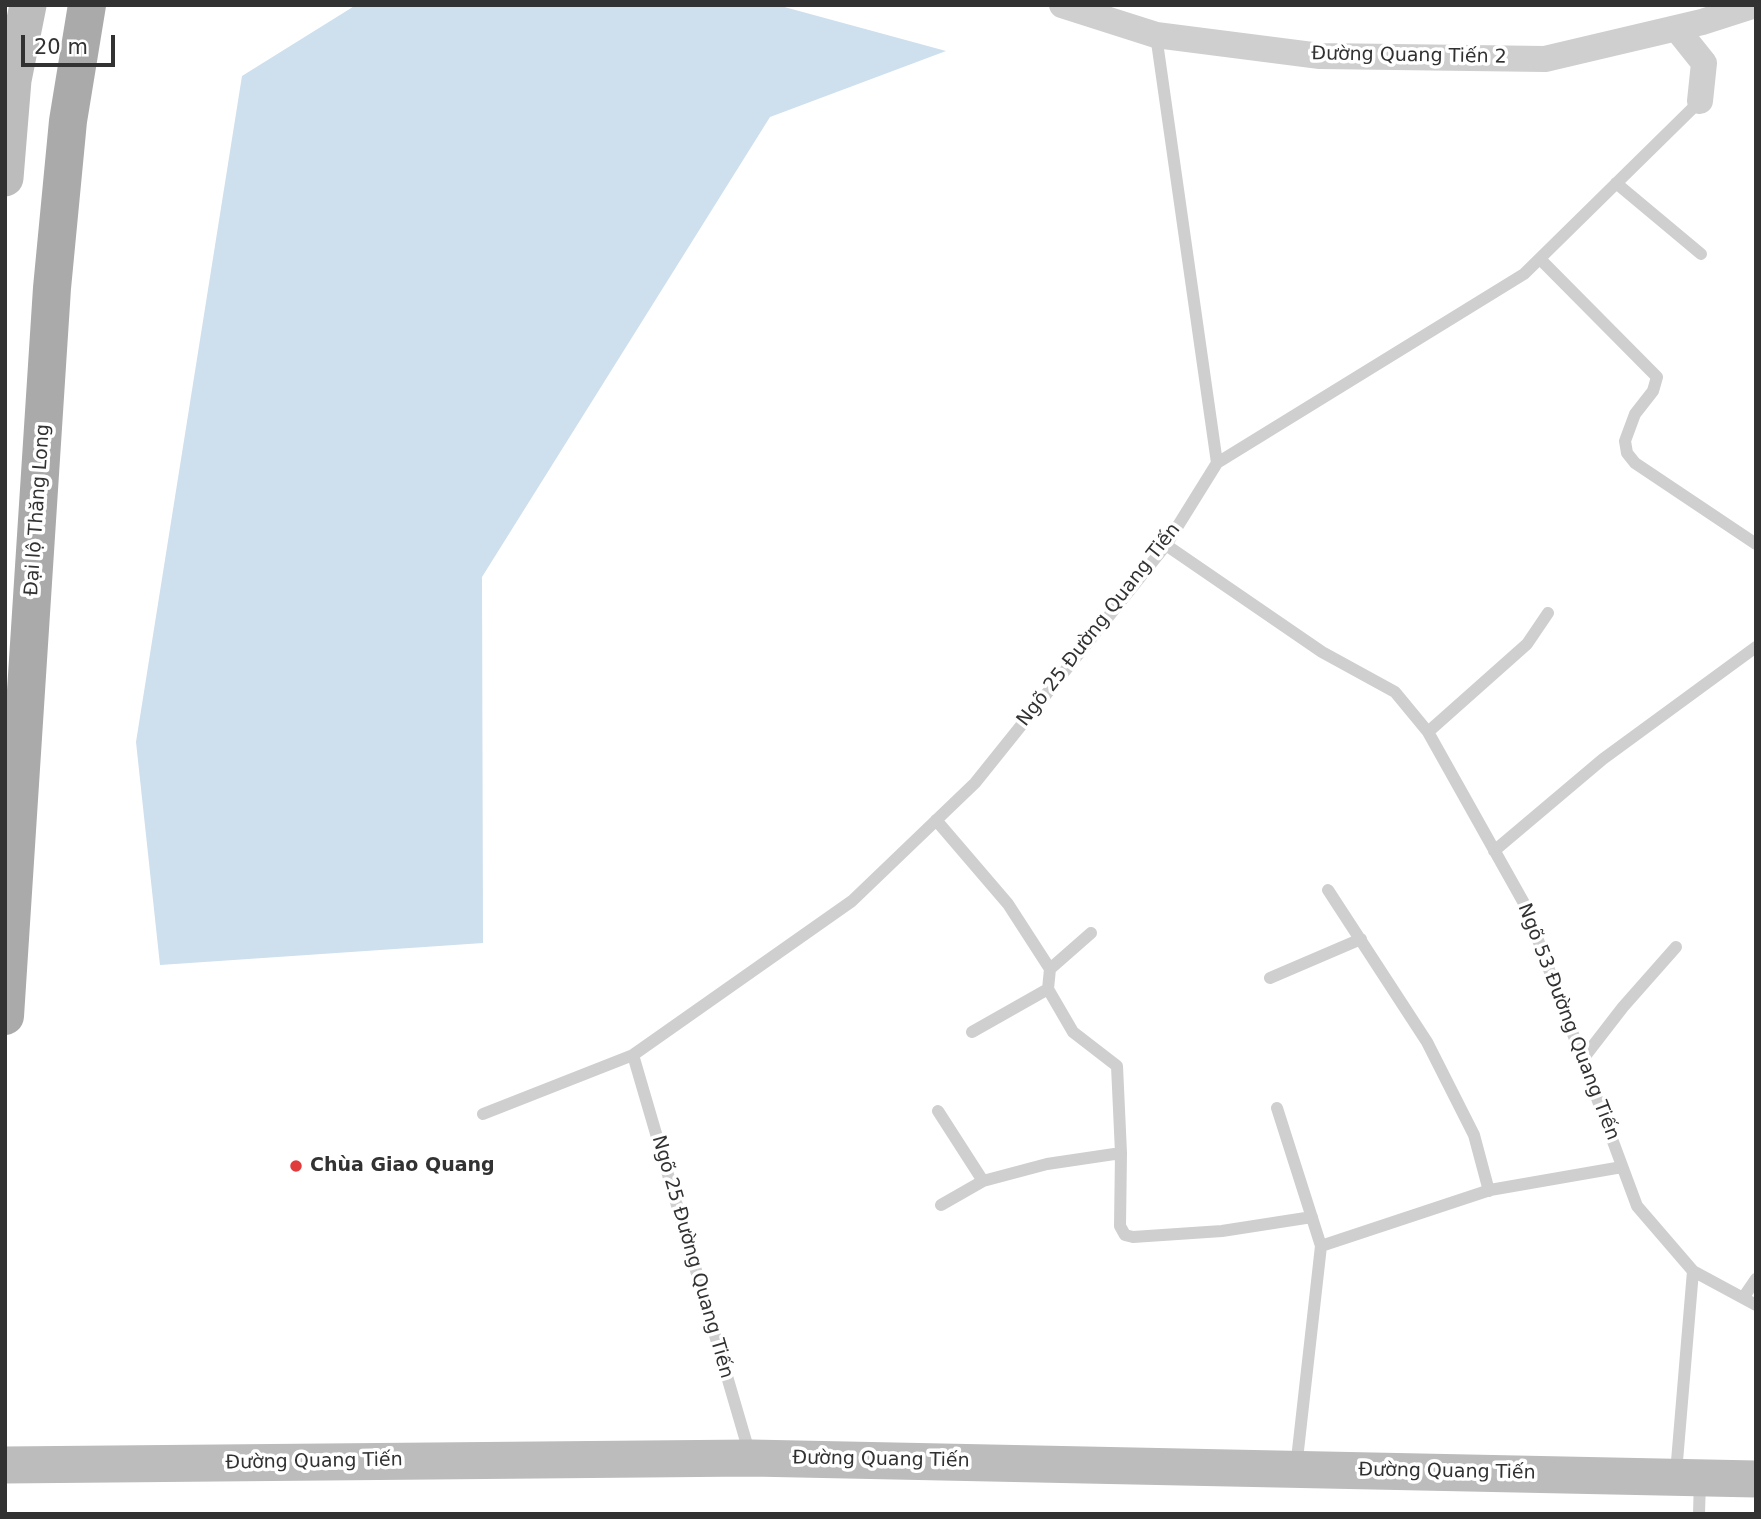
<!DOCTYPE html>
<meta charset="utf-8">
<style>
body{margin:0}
#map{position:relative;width:1761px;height:1519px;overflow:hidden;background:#fff;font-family:"DejaVu Sans",sans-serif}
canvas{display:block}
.frame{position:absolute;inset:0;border:7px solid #323232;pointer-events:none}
.scale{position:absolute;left:21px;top:35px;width:94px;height:32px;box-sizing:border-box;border:4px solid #323232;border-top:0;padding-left:9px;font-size:21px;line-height:24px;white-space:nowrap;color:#323232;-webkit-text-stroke:5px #fff;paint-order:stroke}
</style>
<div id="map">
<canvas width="1761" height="1519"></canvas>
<div class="frame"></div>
<div class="scale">20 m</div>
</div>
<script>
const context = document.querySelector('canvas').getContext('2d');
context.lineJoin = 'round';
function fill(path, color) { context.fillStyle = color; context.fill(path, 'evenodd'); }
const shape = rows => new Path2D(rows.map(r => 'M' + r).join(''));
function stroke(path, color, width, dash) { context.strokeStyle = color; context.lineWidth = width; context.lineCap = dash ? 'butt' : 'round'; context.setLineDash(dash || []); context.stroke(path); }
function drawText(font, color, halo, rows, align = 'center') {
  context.font = font + ' "DejaVu Sans",sans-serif'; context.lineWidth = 7; context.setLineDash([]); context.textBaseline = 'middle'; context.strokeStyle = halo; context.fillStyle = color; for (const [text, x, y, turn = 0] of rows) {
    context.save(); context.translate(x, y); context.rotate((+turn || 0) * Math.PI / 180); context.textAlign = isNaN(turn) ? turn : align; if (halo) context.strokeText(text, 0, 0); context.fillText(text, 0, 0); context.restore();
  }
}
fill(shape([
 [356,5,777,5,946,51,770,117,482,577,483,943,160,965,136,742,242,76]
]), '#cedfed');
stroke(shape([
 [1156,35,1217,463],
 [1616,183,1701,254],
 [1540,259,1657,377,1653,391,1635,414,1625,441,1627,453,1635,463,1756,544],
 [1166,545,1322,652,1395,692,1428,732,1525,905,1637,1206,1693,1271,1756,1305],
 [1428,732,1527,644,1548,613],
 [936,820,1008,904,1050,969,1048,989,1073,1032,1117,1066,1121,1153,1120,1226,1125,1235,1133,1237,1222,1231,1312,1217],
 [1494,851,1603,759,1756,647],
 [1328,890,1427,1042,1474,1135,1489,1191],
 [1050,969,1091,933],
 [1270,978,1361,939],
 [972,1032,1048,989],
 [633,1055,750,1455],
 [1582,1060,1623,1007,1676,947],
 [1277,1108,1321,1246,1296,1468],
 [938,1111,983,1181,1047,1164,1121,1153],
 [483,1114,633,1055,852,901,975,783,1166,545,1217,463,1524,274,1700,101],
 [941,1205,983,1181],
 [1321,1246,1490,1190,1622,1167],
 [1743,1298,1756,1279],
 [1676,1473,1693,1271],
 [1699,1514,1700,1479]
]), '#cfcfcf', 12);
stroke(shape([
 [1062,5,1156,35,1320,56,1545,59,1702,22,1755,5],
 [1676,28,1704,63,1700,101]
]), '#cfcfcf', 26);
stroke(shape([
 [5,178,13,80,28,5],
 [5,1465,751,1458,1756,1479]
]), '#bcbcbc', 37);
stroke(shape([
 [5,1016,52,288,68,121,87,5]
]), '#aaa', 38);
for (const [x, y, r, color] of [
 [296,1166,7,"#e13c3d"]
]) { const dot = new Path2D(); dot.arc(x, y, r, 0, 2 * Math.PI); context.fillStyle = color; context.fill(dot); stroke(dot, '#fff', 2.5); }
drawText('19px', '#323232', '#fff', [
 ["Đường Quang Tiến 2",1409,56,1],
 ["Đại lộ Thăng Long",38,510,-86],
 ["Ngõ 25 Đường Quang Tiến",1099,625,-52],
 ["Ngõ 53 Đường Quang Tiến",1568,1022,69],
 ["Ngõ 25 Đường Quang Tiến",692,1257,74],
 ["Đường Quang Tiến",881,1460,1],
 ["Đường Quang Tiến",314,1462,-1],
 ["Đường Quang Tiến",1447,1472,1]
]);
drawText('bold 19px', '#323232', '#fff', [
 ["Chùa Giao Quang",310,1166]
], 'left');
</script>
